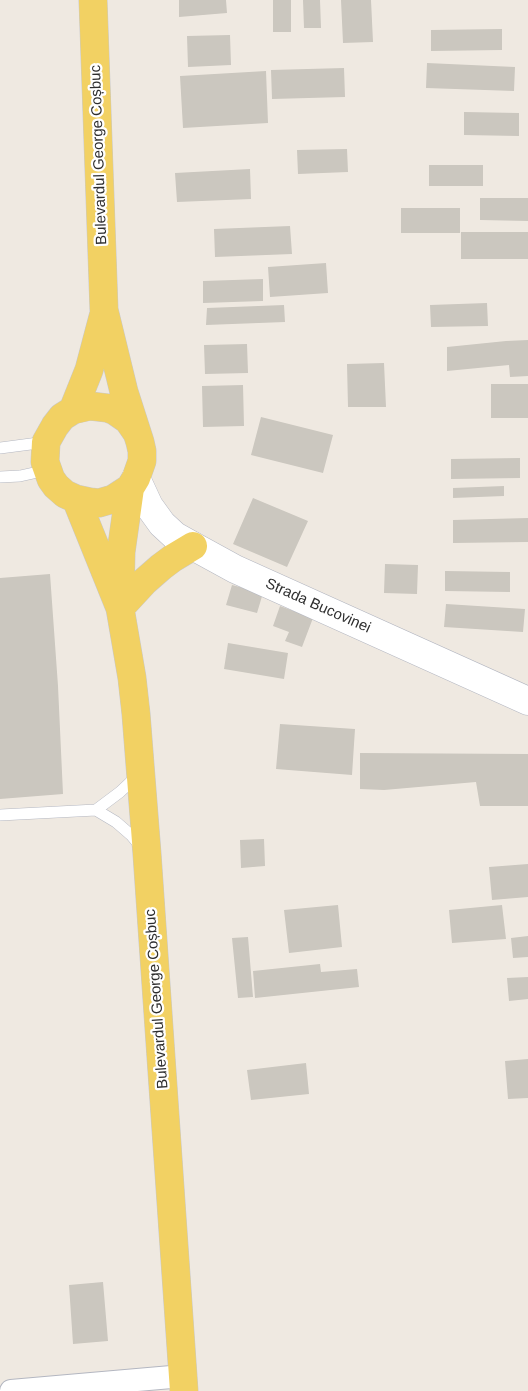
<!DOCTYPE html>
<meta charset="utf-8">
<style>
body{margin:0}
canvas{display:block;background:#efe9e1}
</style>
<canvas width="528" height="1391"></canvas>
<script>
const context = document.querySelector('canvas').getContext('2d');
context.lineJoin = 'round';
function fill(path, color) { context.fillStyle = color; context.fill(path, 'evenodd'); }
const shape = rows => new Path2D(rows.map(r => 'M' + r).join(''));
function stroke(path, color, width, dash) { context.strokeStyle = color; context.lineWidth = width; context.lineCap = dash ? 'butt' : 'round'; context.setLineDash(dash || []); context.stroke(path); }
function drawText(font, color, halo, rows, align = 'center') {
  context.font = font + ' Helvetica,sans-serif'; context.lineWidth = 4.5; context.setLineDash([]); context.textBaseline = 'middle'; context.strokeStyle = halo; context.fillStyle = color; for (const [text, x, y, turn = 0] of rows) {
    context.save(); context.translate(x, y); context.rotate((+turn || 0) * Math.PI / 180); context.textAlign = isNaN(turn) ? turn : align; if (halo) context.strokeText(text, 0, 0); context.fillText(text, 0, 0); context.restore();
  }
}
fill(shape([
 [179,0,226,0,227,13,179,17],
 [273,0,291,0,291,32,273,32],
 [303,0,320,0,321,28,304,28],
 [341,0,371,0,373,42,343,43],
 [502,29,502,50,431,51,431,30],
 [230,35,231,65,188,67,187,36],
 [427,63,515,67,514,91,426,88],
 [344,68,345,97,272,99,271,70],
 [266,71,268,123,183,128,180,76],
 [464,112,519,113,519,136,464,135],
 [347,149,348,172,298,174,297,150],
 [429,165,483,165,483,186,429,186],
 [250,169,251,199,177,202,175,173],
 [480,198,528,198,528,221,480,220],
 [401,208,460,208,460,233,401,233],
 [290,226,292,254,215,257,214,229],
 [461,232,528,232,528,259,461,259],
 [326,263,328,293,270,297,268,267],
 [263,279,263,301,203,303,203,281],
 [487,303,488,326,431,327,430,305],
 [284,305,285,322,206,325,207,308],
 [528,340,528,376,510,377,509,365,447,371,447,347,506,341],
 [247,344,248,373,205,374,204,345],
 [384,363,386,407,348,407,347,364],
 [491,384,528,384,528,418,491,418],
 [243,385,244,426,203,427,202,386],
 [261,417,333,435,323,473,251,455],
 [520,458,520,478,451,479,451,459],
 [504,486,504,496,453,498,453,488],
 [253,498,308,521,287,567,233,544],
 [528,518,528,542,453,543,453,520],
 [385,564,418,565,417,594,384,593],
 [445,571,510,572,510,592,445,591],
 [50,574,58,686,63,794,0,799,0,578],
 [232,585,263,593,257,613,226,605],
 [446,604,525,609,523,632,444,627],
 [280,606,313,618,302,647,285,641,289,632,273,626],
 [228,643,288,653,284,679,224,669],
 [280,724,355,729,352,775,276,769],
 [360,753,528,754,528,806,480,806,476,782,384,790,360,789],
 [264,839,265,866,241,868,240,840],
 [528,864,528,897,492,900,489,867],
 [338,905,342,947,289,953,284,910],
 [502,905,506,939,452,943,449,910],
 [528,936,528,957,513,958,511,938],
 [248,937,253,997,238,998,232,938],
 [320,964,321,972,357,969,359,987,255,998,253,971],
 [528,977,528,999,509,1001,507,978],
 [528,1059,528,1098,508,1099,505,1061],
 [306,1063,309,1094,251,1100,247,1070],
 [103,1282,108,1341,73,1344,69,1285]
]), '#cbc7bf');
const service = shape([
 [0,448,46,442],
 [0,477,20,476,47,470],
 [139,774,120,792,96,810,116,822,131,835,141,847],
 [0,815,96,810]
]);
const minor = shape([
 [11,1391,183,1376]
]);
const tertiary = shape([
 [136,478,149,506,162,524,175,536,193,546,235,569,528,701]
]);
const primary = shape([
 [93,0,104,310,124,392,140,442,142,451,142,461,136,478,130,488,113,499,99,503,90,502,76,499,65,494,56,486,51,479,45,462,46,442,55,426,62,417,73,410,90,406,107,408,115,411,128,420,137,433],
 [73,410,89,370,103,317],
 [76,499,120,608,132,678,136,714,147,854,184,1391],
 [120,596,121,552,130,488],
 [120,608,145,581,161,567,173,558,193,546]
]);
stroke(service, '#b4b7c1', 12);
stroke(minor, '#b4b7c1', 24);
stroke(tertiary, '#b4b7c1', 29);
stroke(primary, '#c9c9c9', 29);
stroke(service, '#fff', 11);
stroke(minor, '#fff', 22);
stroke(tertiary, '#fff', 28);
stroke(primary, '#f2d163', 28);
drawText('15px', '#2e2e2e', '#fff', [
 ["Bulevardul George Coșbuc",99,155,-92],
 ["Strada Bucovinei",318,606,24],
 ["Bulevardul George Coșbuc",157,999,-94]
]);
</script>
